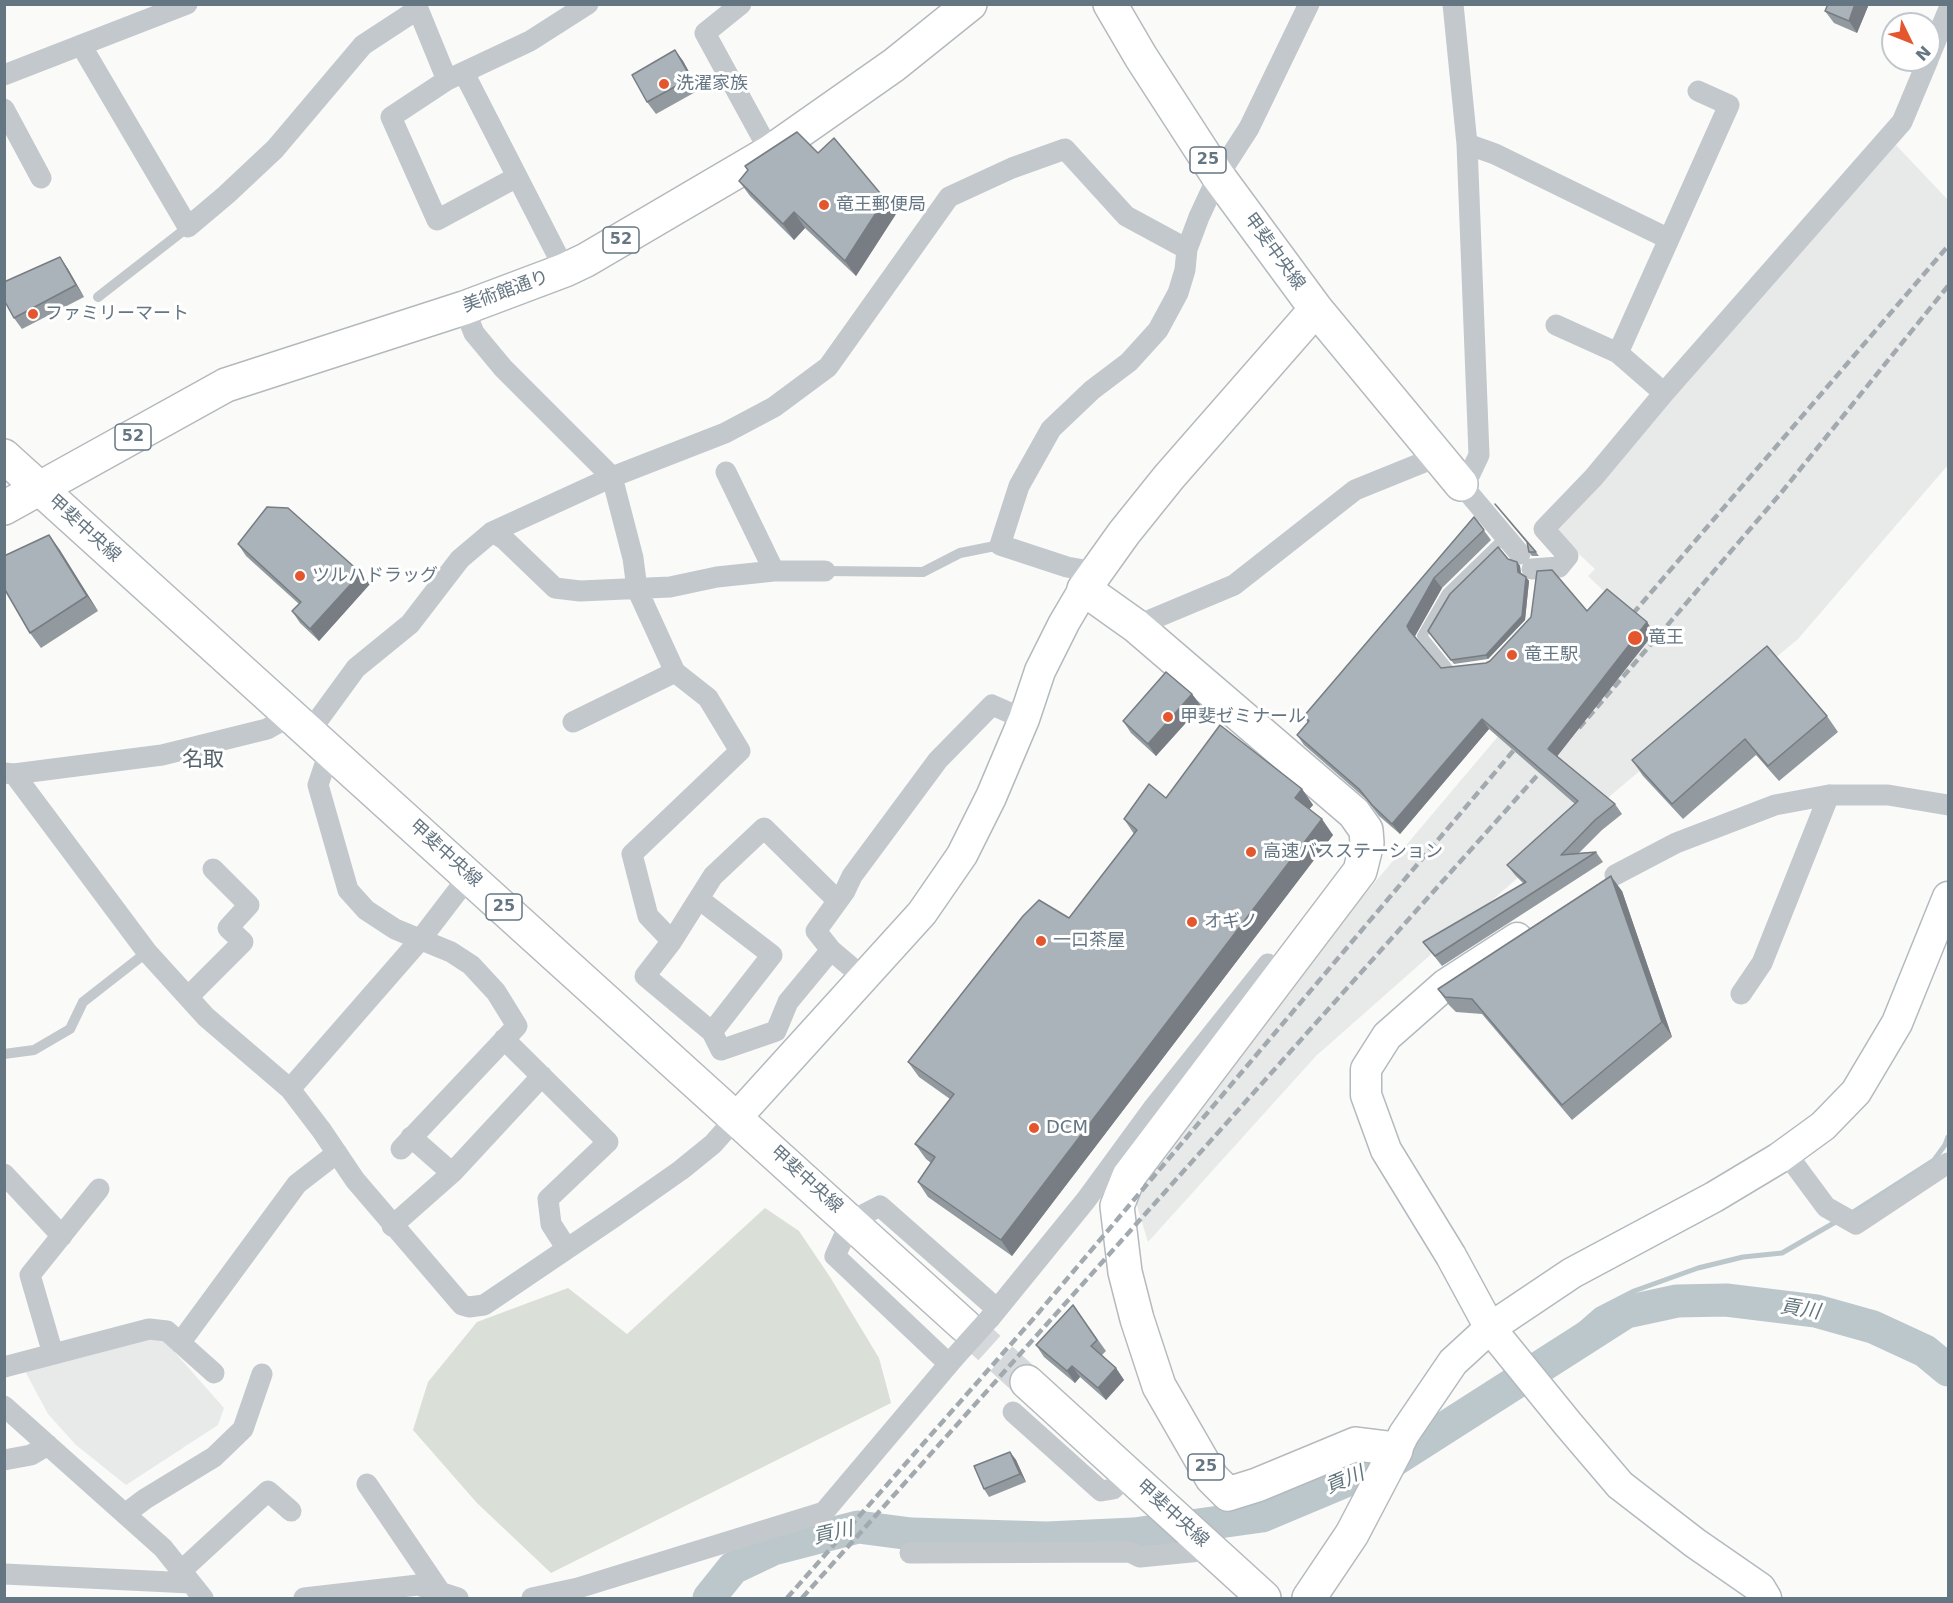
<!DOCTYPE html>
<meta charset="utf-8">
<style>
body{margin:0}
#map{position:relative;width:1953px;height:1603px;overflow:hidden;background:#fafaf8;font-family:"DejaVu Sans",sans-serif}
canvas{display:block}
.frame{position:absolute;inset:0;border:6px solid #657683;pointer-events:none}
.north{position:absolute;left:1881px;top:12px;width:60px;height:60px;box-sizing:border-box;background:#fff;border:2px solid #c1c8cd;border-radius:50%;rotate:133deg;font-size:16px;font-weight:700;line-height:24px;text-align:center;color:#657683}
.north::after{content:'';display:block;margin:auto;width:21px;height:27px;background:#e4572e;clip-path:polygon(50% 0,100% 100%,50% 72%,0 100%)}
</style>
<div id="map">
<canvas width="1953" height="1603"></canvas>
<div class="frame"></div>
<div class="north">N</div>
</div>
<script>
const context = document.querySelector('canvas').getContext('2d');
context.lineJoin = 'round';
function fill(path, color) { context.fillStyle = color; context.fill(path, 'evenodd'); }
const shape = rows => new Path2D(rows.map(r => 'M' + r).join(''));
function stroke(path, color, width, dash) { context.strokeStyle = color; context.lineWidth = width; context.lineCap = dash ? 'butt' : 'round'; context.setLineDash(dash || []); context.stroke(path); }
function drawText(font, color, halo, rows, align = 'center') {
  context.font = font + ' "DejaVu Sans","Noto Sans JP",sans-serif'; context.lineWidth = 6; context.setLineDash([]); context.textBaseline = 'middle'; context.strokeStyle = halo; context.fillStyle = color; for (const [text, x, y, turn = 0] of rows) {
    context.save(); context.translate(x, y); context.rotate((+turn || 0) * Math.PI / 180); context.textAlign = isNaN(turn) ? turn : align; if (halo) context.strokeText(text, 0, 0); context.fillText(text, 0, 0); context.restore();
  }
}
fill(shape([
 [1896,145,1948,200,1948,465,1798,639,1617,790,1316,1056,1148,1242,1133,1192,1327,939,1613,600,1588,576,1595,569,1551,528],
 [161,1330,163,1339,224,1408,218,1425,126,1485,76,1445,48,1414,25,1371]
]), '#e8e9e9');
fill(shape([
 [765,1208,799,1231,830,1277,879,1358,891,1403,551,1573,477,1503,413,1430,428,1382,477,1322,568,1288,627,1334]
]), '#dadfd7');
stroke(shape([
 [1850,1214,1934,1160,1945,1145,1948,1137],
 [1532,1367,1597,1310,1634,1291,1698,1268,1743,1257,1782,1253,1839,1220]
]), '#bbc7cb', 5);
stroke(shape([
 [709,1598,733,1568,773,1549,858,1527,911,1534,1047,1538,1134,1534,1262,1516,1393,1461,1626,1312,1677,1301,1726,1300,1816,1311,1873,1327,1925,1351,1948,1370]
]), '#bbc7cb', 33);
stroke(shape([
 [965,1326,1027,1382]
]), '#d5d9db', 33, [33, 16]);
const secondary = shape([
 [1517,938,1446,984,1387,1036,1366,1069,1366,1095,1386,1150,1451,1256,1490,1328,1568,1424,1620,1485,1695,1543,1760,1588,1766,1598],
 [736,1118,922,913,962,855,991,797,1024,719,1040,671,1064,623,1084,589],
 [1396,1450,1404,1434,1453,1362,1490,1328,1572,1273,1714,1197,1779,1158,1823,1126,1856,1092,1897,1023,1948,897]
]);
const primary = shape([
 [1110,4,1141,57,1218,176,1316,309,1461,484],
 [1316,309,1169,477,1124,533,1084,589,1136,626,1354,813,1366,830,1367,843,1360,871,1129,1176,1117,1206,1125,1272,1137,1319,1159,1386,1212,1478,1228,1494,1257,1485,1356,1444,1396,1449],
 [4,456,965,1326],
 [1027,1382,1264,1598],
 [1309,1598,1352,1534,1396,1450]
]);
const highway = shape([
 [4,508,226,385,464,308,565,270,586,260,770,152,894,65,970,4]
]);
stroke(secondary, '#b3babf', 33);
stroke(primary, '#b5babe', 36);
stroke(highway, '#b4b9bd', 36);
stroke(shape([
 [98,297,188,227],
 [825,571,923,572,960,553,1000,545],
 [1458,671,1451,672,1422,636,1447,593,1505,537],
 [4,1054,34,1050,70,1029,83,1002,147,952]
]), '#c3c8cc', 10);
stroke(shape([
 [741,4,705,33,770,152],
 [1453,4,1467,144,1479,455,1470,474,1461,484,1520,554],
 [81,45,188,227,226,195,275,149,363,45,418,9,447,80,530,41,588,4],
 [1929,57,1948,11],
 [464,73,565,270],
 [4,75,187,4],
 [447,80,391,117,437,220,517,177],
 [4,109,41,178],
 [1467,144,1495,154,1669,239],
 [464,308,474,333,503,368,612,477,633,558,637,589,675,672,708,698,740,751,632,854,648,916,672,941,645,976,712,1032,721,1050,776,1031,788,1002,831,950],
 [1556,325,1618,353],
 [1664,393,1618,353,1729,105,1698,91],
 [726,472,774,571],
 [492,532,504,539,555,588,580,591,670,587,717,577,774,571,825,571],
 [1532,569,1559,567,1568,556,1544,529,1594,477,1664,393,1902,122,1928,60],
 [1095,572,1067,567,1000,545,1019,486,1051,429,1092,390,1129,362,1158,330,1178,293,1185,270,1187,249,1199,217,1218,176,1249,128,1309,4],
 [1136,626,1234,585,1355,490,1439,456],
 [573,722,675,672],
 [310,731,356,668,410,624,460,559,492,532,612,477,725,433,774,407,828,367,949,197,1012,168,1065,149,1126,216,1187,249],
 [330,749,318,785,348,890,366,910,395,929,451,952,471,965,496,992,517,1026,401,1149],
 [4,773,14,774,162,755,267,729,292,715],
 [14,774,147,952,206,1017,290,1089,322,1131,355,1180,462,1305,469,1307,484,1305,614,1217,681,1170,713,1144,736,1118],
 [1615,875,1676,843,1775,805,1829,795,1888,795,1948,805],
 [699,899,772,955,712,1032],
 [672,941,713,876,764,828,838,901],
 [864,978,831,950,816,931,845,891,852,876,938,760,992,705,1024,719],
 [1741,994,1762,963,1829,795],
 [188,997,243,942,228,928,249,905,213,869],
 [504,1039,608,1142,548,1199,551,1224,567,1249],
 [290,1089,420,940,469,876],
 [411,1137,452,1173],
 [1786,1153,1826,1207,1856,1224,1948,1163],
 [4,1174,62,1236],
 [392,1226,452,1173,542,1076],
 [990,1318,1086,1200,1154,1107,1268,964,1282,974],
 [180,1343,297,1184,337,1153],
 [53,1354,30,1275,99,1189],
 [949,1364,835,1256,851,1221,880,1206,997,1309],
 [4,1367,149,1329,167,1331,214,1373],
 [4,1406,163,1548,203,1598],
 [1013,1412,1101,1491,1113,1489,1128,1474],
 [4,1460,31,1455,48,1445],
 [367,1484,441,1593],
 [125,1514,145,1499,214,1457,243,1429,262,1374],
 [910,1553,1130,1552,1140,1557,1211,1550],
 [181,1571,268,1491,291,1511],
 [4,1574,191,1583],
 [304,1598,418,1585,458,1598],
 [532,1598,578,1588,824,1512,954,1358]
]), '#c3c8cc', 21);
stroke(secondary, '#fff', 30);
stroke(primary, '#fff', 33);
stroke(highway, '#fff', 33);
stroke(shape([
 [1624,624,1948,246],
 [1579,728,1781,493,1948,286],
 [787,1598,1034,1318,1525,737],
 [802,1598,1551,760]
]), '#a2aab0', 4.5, [9, 4.5]);
stroke(shape([
 [954,1358,990,1318]
]), '#c3c8cc', 21);
fill(shape([
 [1869,4,1857,33,1834,23,1825,11],
 [675,50,683,61,699,90,656,114,647,102],
 [818,153,885,199,896,214,856,276,805,228,794,240,750,196,739,181,748,170],
 [60,257,68,269,84,297,22,329,14,318],
 [1474,517,1491,540,1442,588,1415,636,1415,638,1441,668,1486,663,1587,611,1647,622,1654,633,1557,756,1615,804,1622,814,1602,830,1579,853,1596,852,1603,862,1442,966,1423,942,1524,884,1515,875,1507,865,1575,804,1489,729,1400,834,1379,816,1366,799,1304,745,1297,735,1308,723,1304,716],
 [49,535,98,611,41,648,30,633],
 [238,544,370,584,319,641,300,623,292,611,299,604,246,556],
 [1529,552,1536,552,1539,556,1532,556],
 [1508,559,1517,562,1520,566,1521,573,1526,577,1529,581,1525,620,1488,659,1454,664,1428,631],
 [1192,694,1201,706,1156,756,1131,733,1123,721],
 [1827,716,1838,732,1779,781,1756,755,1683,819,1643,776,1632,760],
 [1302,789,1313,805,1309,809,1333,835,1012,1256,928,1197,918,1182,931,1163,926,1159,915,1144,950,1099,919,1077,908,1062,1069,918,1134,834,1124,819,1166,798],
 [1622,891,1672,1037,1572,1120,1482,1014,1456,1012,1449,1005,1438,989],
 [1073,1305,1106,1351,1102,1355,1116,1368,1124,1380,1106,1400,1080,1377,1075,1383,1044,1357,1036,1345],
 [1010,1452,1016,1460,1026,1482,989,1497,984,1489]
]), '#929a9f');
fill(shape([
 [1855,4,1869,4,1857,33,1849,21],
 [675,50,683,61,699,90,691,78],
 [885,199,896,214,856,276,845,261],
 [794,212,805,228,794,240,783,224],
 [60,257,68,269,84,297,76,285],
 [49,535,60,550,98,611,87,596],
 [1517,562,1520,566,1521,576,1518,572],
 [361,573,370,584,319,641,310,629],
 [1526,577,1529,581,1525,620,1488,659,1486,655],
 [1434,578,1442,588,1415,636,1416,641,1409,630,1407,626],
 [1647,622,1654,633,1555,759,1548,749],
 [1192,694,1201,706,1156,756,1148,744],
 [1482,719,1489,729,1400,834,1392,824],
 [1302,789,1313,805,1305,814,1295,798],
 [1322,819,1333,835,1012,1256,1001,1240],
 [1611,876,1622,891,1672,1037,1662,1022],
 [1072,1366,1080,1377,1075,1383,1067,1371],
 [1116,1368,1124,1380,1106,1400,1098,1388],
 [1010,1452,1016,1460,1026,1482,1020,1474]
]), '#777d82');
const building = shape([
 [1828,4,1855,4,1849,21,1825,11,1828,4],
 [675,50,691,78,647,102,632,75,675,50],
 [797,132,818,153,834,138,885,199,845,261,794,212,783,224,739,181,748,170,745,166,797,132],
 [60,257,76,285,14,318,4,300,4,282,60,257],
 [1495,504,1536,552,1529,552,1527,542,1495,504],
 [267,507,288,508,361,573,310,629,292,611,301,602,238,544,267,507],
 [1474,517,1484,530,1434,578,1407,626,1409,630,1441,668,1486,663,1490,661,1531,617,1537,571,1552,570,1587,611,1607,589,1647,622,1548,749,1615,804,1595,820,1561,855,1596,852,1435,956,1423,942,1526,882,1507,865,1578,801,1482,719,1392,824,1372,805,1359,789,1297,735,1309,721,1304,716,1474,517],
 [49,535,87,596,30,633,4,588,4,556,49,535],
 [1498,547,1508,559,1517,562,1518,572,1526,577,1522,616,1486,655,1451,660,1428,631,1450,594,1498,547],
 [1767,646,1827,716,1768,766,1745,739,1672,804,1632,760,1767,646],
 [1166,672,1192,694,1148,744,1123,721,1166,672],
 [1220,725,1302,789,1295,798,1322,819,1001,1240,918,1182,935,1157,915,1144,954,1094,908,1062,1023,916,1039,900,1069,918,1137,830,1124,819,1149,784,1166,798,1220,725],
 [1611,876,1662,1022,1562,1105,1472,999,1445,997,1438,989,1611,876],
 [1073,1305,1097,1340,1091,1346,1116,1368,1098,1388,1072,1366,1067,1371,1036,1345,1073,1305],
 [1010,1452,1020,1474,984,1489,974,1466,1010,1452]
]);
fill(building, '#aab3b9');
stroke(building, '#777d82', 1.5);
for (const [x, y, r, color] of [
 [664,84,6,"#e4572e"],
 [824,205,6,"#e4572e"],
 [33,314,6,"#e4572e"],
 [300,576,6,"#e4572e"],
 [1635,638,8,"#e4572e"],
 [1512,655,6,"#e4572e"],
 [1168,717,6,"#e4572e"],
 [1251,852,6,"#e4572e"],
 [1192,922,6,"#e4572e"],
 [1041,941,6,"#e4572e"],
 [1034,1128,6,"#e4572e"]
]) { const dot = new Path2D(); dot.arc(x, y, r, 0, 2 * Math.PI); context.fillStyle = color; context.fill(dot); stroke(dot, '#fff', 2); }
for (const [x, y, w] of [
 [1208,160,36],
 [621,240,36],
 [133,437,36],
 [504,907,36],
 [1206,1467,36]
]) { const box = new Path2D(); box.roundRect(x - w / 2, y - 13, w, 26, 4.5); context.fillStyle = '#fff'; context.fill(box); stroke(box, '#657683', 1.5); }
drawText('bold 16px', '#657683', null, [
 ["25",1208,160],
 ["52",621,240],
 ["52",133,437],
 ["25",504,907],
 ["25",1206,1467]
]);
drawText('18px', '#657683', '#fff', [
 ["洗濯家族",676,84],
 ["竜王郵便局",836,205],
 ["ファミリーマート",45,314],
 ["ツルハドラッグ",312,576],
 ["竜王",1648,638],
 ["竜王駅",1524,655],
 ["甲斐ゼミナール",1180,717],
 ["高速バスステーション",1263,852],
 ["オギノ",1204,922],
 ["一口茶屋",1053,941],
 ["DCM",1046,1128]
], 'left');
drawText('18px', '#657683', '#fff', [
 ["甲斐中央線",1274,252,54],
 ["美術館通り",506,292,-20],
 ["甲斐中央線",84,529,42],
 ["甲斐中央線",445,854,42],
 ["甲斐中央線",806,1180,42],
 ["甲斐中央線",1172,1514,42]
]);
drawText('italic 20px', '#60757c', '#fff', [
 ["貢川",1800,1310,9],
 ["貢川",1345,1481,-23],
 ["貢川",833,1534,-13]
]);
drawText('21px', '#57646e', '#fff', [
 ["名取",203,761]
]);
</script>
